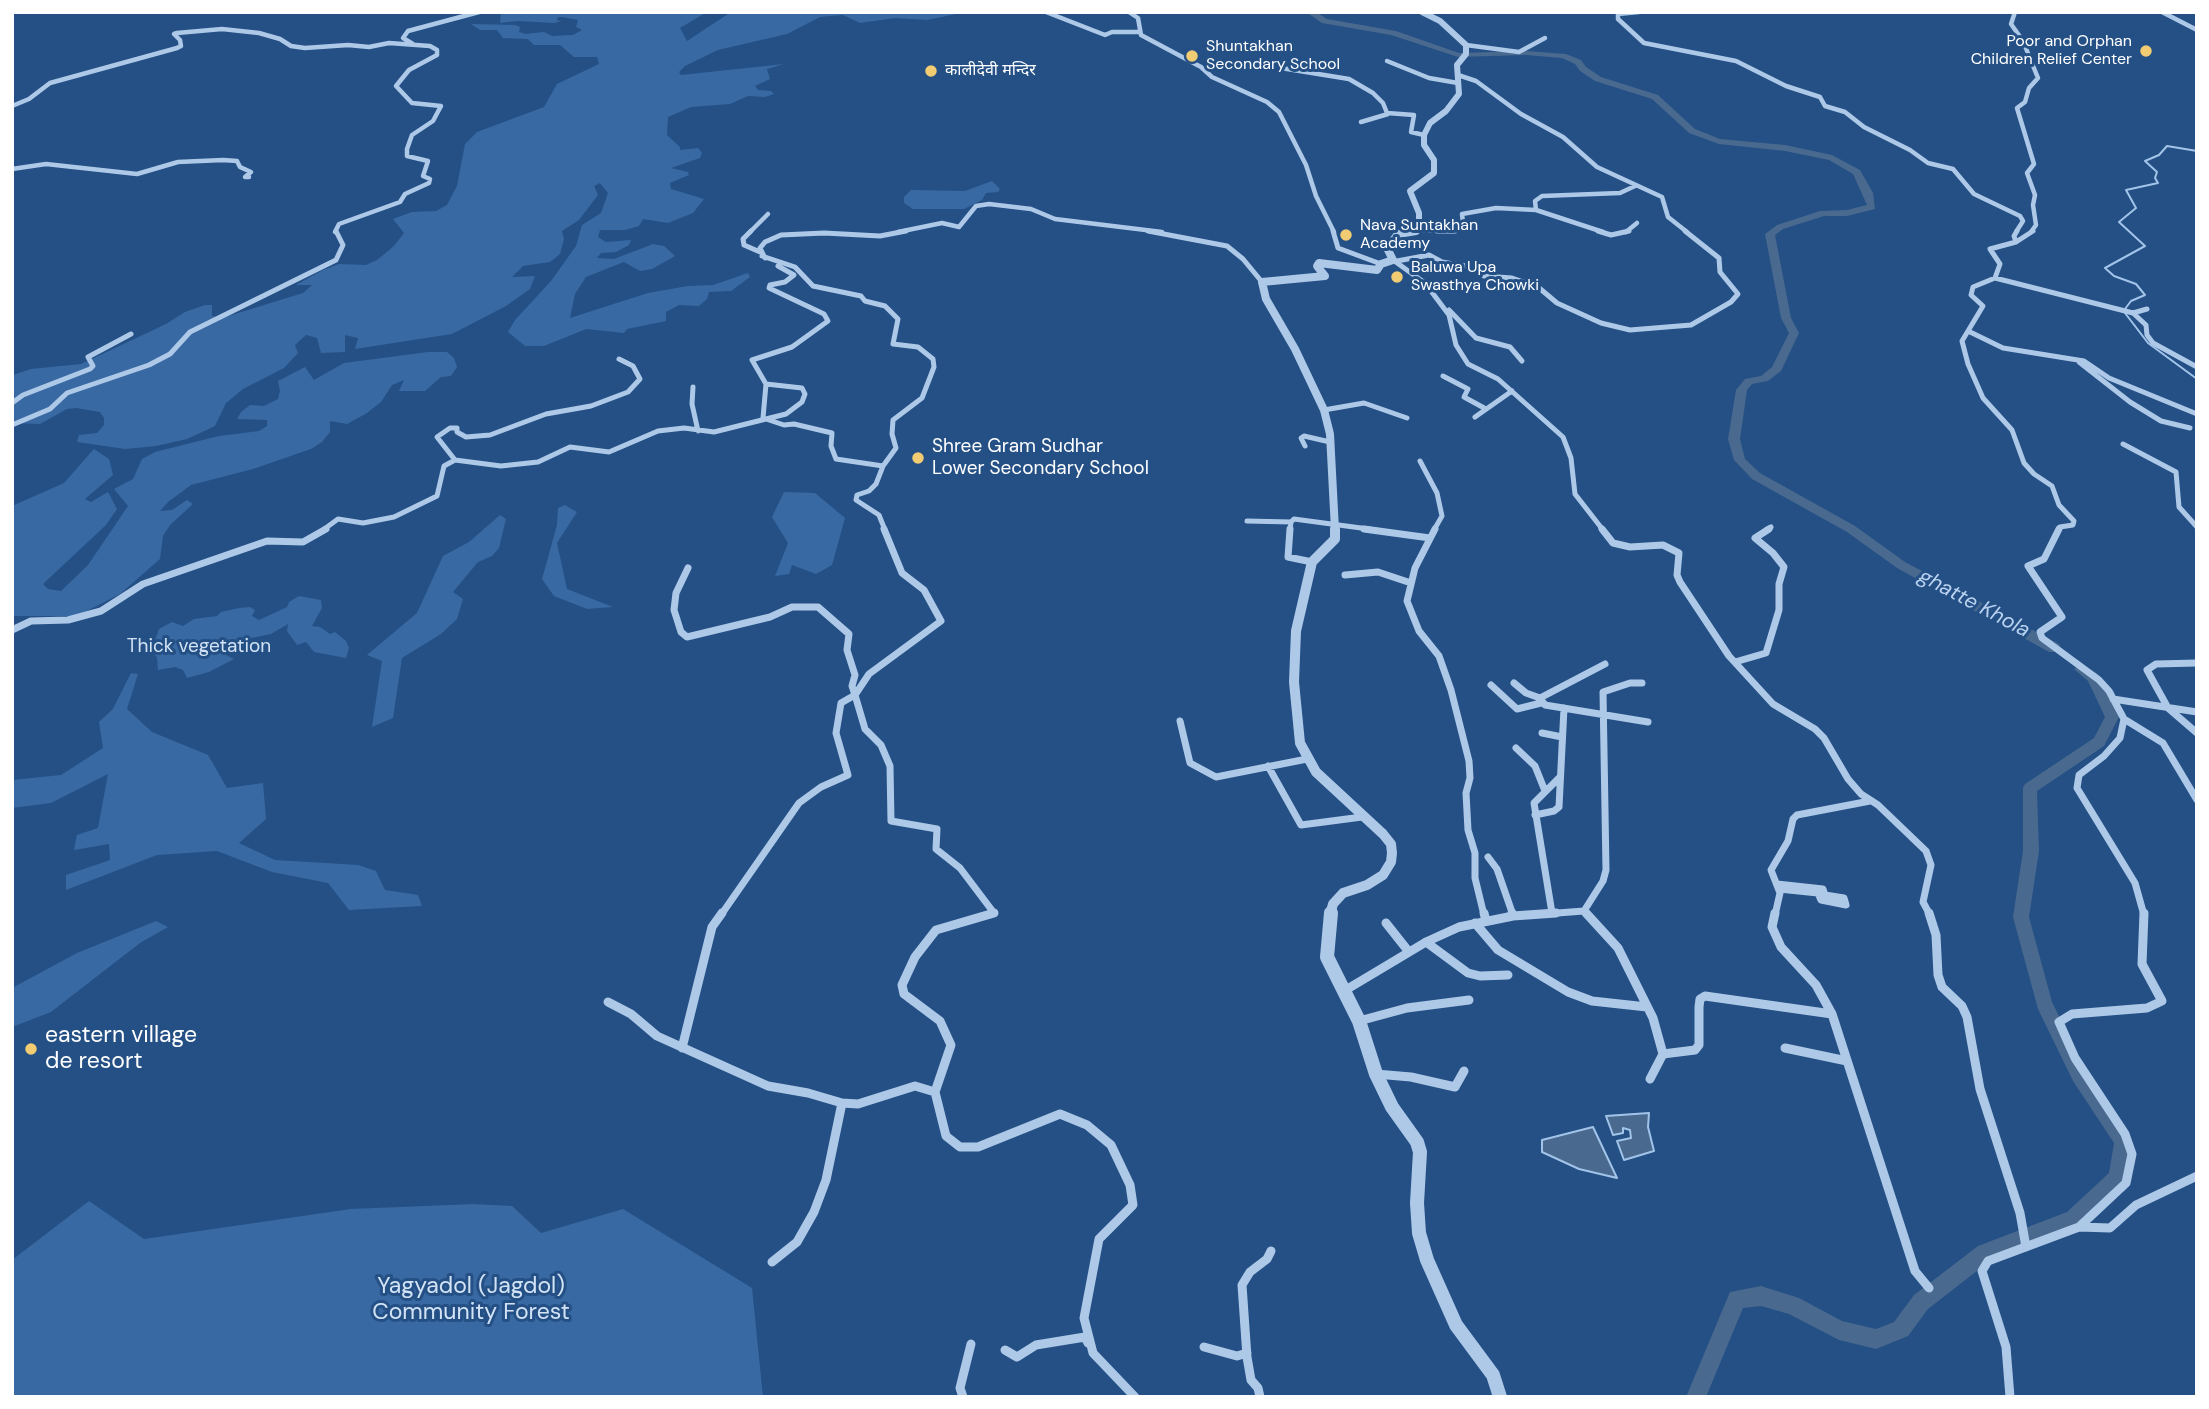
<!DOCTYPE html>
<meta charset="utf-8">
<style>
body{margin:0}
#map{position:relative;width:2209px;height:1409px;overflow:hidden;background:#245085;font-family:"DM Sans",sans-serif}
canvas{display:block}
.frame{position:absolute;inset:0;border:14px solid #fff;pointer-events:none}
</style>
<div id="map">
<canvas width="2209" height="1409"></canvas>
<div class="frame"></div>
</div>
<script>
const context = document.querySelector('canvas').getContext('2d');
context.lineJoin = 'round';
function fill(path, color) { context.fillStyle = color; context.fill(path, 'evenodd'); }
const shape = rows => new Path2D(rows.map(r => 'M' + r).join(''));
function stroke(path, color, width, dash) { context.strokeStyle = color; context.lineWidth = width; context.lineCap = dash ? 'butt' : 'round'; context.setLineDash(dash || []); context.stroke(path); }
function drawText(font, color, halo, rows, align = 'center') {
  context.font = font + ' "DM Sans","Noto Sans Devanagari",sans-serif'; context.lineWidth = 6; context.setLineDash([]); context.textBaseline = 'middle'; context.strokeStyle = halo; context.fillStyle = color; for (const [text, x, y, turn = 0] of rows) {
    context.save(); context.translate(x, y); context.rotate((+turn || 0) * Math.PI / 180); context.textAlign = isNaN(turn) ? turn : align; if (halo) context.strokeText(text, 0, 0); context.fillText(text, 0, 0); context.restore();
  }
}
fill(shape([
 [501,12,707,12,680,28,687,41,731,12,966,12,927,20,895,18,860,23,843,15,820,17,787,34,718,50,685,66,679,72,681,75,784,64,767,69,770,79,755,86,758,90,771,91,774,94,765,97,748,96,730,104,691,107,668,117,667,135,680,147,680,150,698,148,702,153,700,158,671,168,688,172,689,175,670,183,671,189,704,199,693,213,668,223,643,219,639,226,625,230,600,230,598,237,606,242,631,240,629,245,616,252,601,253,597,258,614,259,653,244,664,246,675,256,652,269,640,271,624,262,586,277,575,294,570,318,648,293,688,286,713,285,748,273,750,277,731,291,709,292,707,299,699,306,679,305,666,312,666,321,627,329,624,333,586,329,544,346,525,346,508,332,515,320,551,281,576,246,582,225,601,213,608,193,600,183,594,186,598,195,579,220,562,231,564,239,560,254,550,262,523,266,512,277,535,276,530,289,506,306,452,334,355,349,358,338,345,335,345,352,321,353,317,338,306,335,295,345,298,353,284,368,243,389,226,403,215,426,187,439,156,446,125,449,77,442,79,435,97,433,104,425,104,418,100,412,76,408,67,409,40,424,12,423,13,375,31,369,81,364,166,324,185,312,205,305,212,305,212,316,222,318,303,293,312,285,296,285,323,270,339,264,366,265,377,260,394,246,404,233,393,219,412,212,436,211,447,205,457,186,465,144,477,132,544,107,557,84,599,64,597,57,574,57,560,45,534,45,528,39,503,38,497,30,480,30,471,24,515,25,520,27,519,32,526,34,544,32,552,36,573,35,582,30,576,27,578,20,562,17,558,17,557,20,561,21,555,23,517,21,500,23],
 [992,181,1000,189,998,192,986,193,982,200,964,209,913,209,904,203,904,197,911,190,965,191],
 [428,352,447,352,454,358,457,367,451,376,441,377,425,391,399,391,404,380,392,385,381,402,367,413,347,424,330,421,330,432,322,442,311,449,253,469,191,485,168,502,160,511,172,510,187,500,193,504,170,525,163,536,160,559,120,594,77,616,12,616,12,506,64,483,94,449,109,459,113,475,85,499,91,502,108,492,117,509,106,525,43,584,48,589,61,591,88,565,128,506,114,489,133,479,142,459,155,452,219,436,259,431,267,426,267,420,237,419,241,412,250,405,264,406,278,399,280,391,278,381,305,367,314,380,344,363],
 [784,492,815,493,845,518,832,565,816,574,792,565,789,574,775,576,788,543,772,517],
 [565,505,577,512,557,543,567,589,613,607,587,609,554,596,542,579,557,525,558,508],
 [500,515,506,519,499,548,492,556,478,562,453,592,463,599,457,619,441,634,402,658,393,718,372,727,382,661,367,655,417,613,443,556,469,542],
 [299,596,321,600,322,608,312,626,320,627,330,634,335,632,346,641,349,648,346,658,314,652,306,642,297,645,287,631,288,624,271,634,242,640,226,655,234,659,209,672,187,678,183,670,175,667,158,670,157,658,152,649,159,629,172,622,183,626,194,619,217,616,221,612,239,608,250,607,255,610,252,616,259,620,287,607,289,602],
 [131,673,138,674,127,709,152,732,208,755,227,788,263,783,266,819,239,843,275,860,358,865,376,871,385,890,418,895,422,906,349,910,328,883,272,872,217,851,157,855,66,890,66,875,110,860,109,844,74,850,77,835,98,828,108,774,51,803,12,808,12,780,61,775,103,748,99,722,113,709],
 [156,921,168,927,140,943,51,1012,12,1027,12,988,77,953],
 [89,1201,144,1239,351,1209,473,1204,512,1206,541,1233,623,1209,752,1288,763,1397,12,1397,12,1260]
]), '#3969a2');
const water = shape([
 [1649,1113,1648,1127,1654,1151,1624,1160,1617,1141,1631,1138,1630,1130,1623,1128,1623,1133,1613,1135,1606,1116,1649,1113],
 [1593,1127,1617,1178,1579,1169,1542,1152,1542,1140,1593,1127]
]);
fill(water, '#49698f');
stroke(water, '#a3c4e9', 2);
stroke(shape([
 [2125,309,2131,301,2145,295,2136,284,2114,276,2105,268,2145,246,2119,222,2136,208,2126,190,2158,183,2155,178,2157,172,2145,161,2159,155,2167,146,2197,151],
 [2125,313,2148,343,2197,379]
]), '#a3c4e9', 2);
fill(shape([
 [1306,12,1316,12,1327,19,1396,31,1459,53,1526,51,1566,54,1581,60,1586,67,1601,77,1658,95,1695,129,1720,139,1785,145,1832,155,1860,170,1873,193,1875,209,1847,216,1824,216,1783,229,1775,235,1791,318,1799,333,1781,371,1768,381,1752,384,1747,390,1740,439,1745,459,1760,473,1855,526,1905,562,2059,644,2061,648,2059,652,2049,652,1897,568,1847,532,1752,479,1734,460,1728,439,1736,390,1745,379,1761,376,1772,367,1789,333,1781,318,1765,234,1777,225,1820,211,1847,210,1867,205,1853,174,1829,160,1785,151,1719,144,1689,133,1652,99,1595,81,1580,71,1575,64,1562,58,1526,55,1458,57,1391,35,1322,23,1306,12],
 [2081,664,2098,674,2119,717,2104,746,2037,791,2039,851,2029,917,2052,1002,2085,1069,2132,1141,2125,1185,2080,1226,1991,1260,1928,1309,1908,1336,1876,1349,1839,1340,1789,1314,1761,1306,1743,1308,1706,1397,1686,1397,1730,1292,1761,1286,1799,1298,1842,1321,1876,1329,1894,1322,1914,1295,1978,1246,2067,1212,2109,1173,2114,1143,2073,1081,2038,1009,2013,917,2023,851,2023,788,2025,784,2094,738,2105,717,2088,681,2074,669,2081,664]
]), '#49698f');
stroke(shape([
 [1046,12,1105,35,1112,32,1139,32],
 [1129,12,1138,18,1141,35,1201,67,1212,77,1267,102,1279,112,1306,165,1316,196,1334,232],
 [1639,12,1618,14,1618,19,1644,43,1736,61,1786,86,1820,97,1825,106,1845,112,1864,127,1910,150,1928,163,1953,169,1974,194,2020,216,2023,221,2016,232],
 [2015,12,2011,24,2023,41,2038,78,2029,88,2025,102,2017,108,2034,164,2027,173,2035,195,2033,205,2036,225,2031,232],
 [2162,12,2197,30],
 [413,44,403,38,408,31,479,12],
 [1466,45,1519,52,1545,38],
 [1387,61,1429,78,1458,83],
 [1281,68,1349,79,1373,93,1383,103,1387,113,1414,115,1411,132,1424,135],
 [1458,75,1476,81,1521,114,1563,137,1597,167,1662,197,1668,217,1687,232],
 [12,106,29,99,50,83,177,48,181,46,180,40,174,34,177,33,222,29,259,33,280,39,291,46,305,48,348,45,369,47,389,43,430,46,437,50,437,55,409,70,396,86,412,103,441,106,433,121,412,135,407,149,407,156,428,161,423,176,430,179,429,183,405,194,400,202,339,224,335,232],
 [1361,122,1388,114],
 [12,169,46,164,137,174,178,162,223,160,237,161,240,167,251,172,245,177,249,177],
 [1536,210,1535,201,1542,196,1620,193,1635,186],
 [1419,230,1454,231,1463,223,1462,214,1496,208,1536,210,1603,232],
 [750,232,768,214],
 [898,232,942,223,959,227,976,206,989,204,1031,209,1055,219,1162,232],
 [1626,232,1637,223]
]), '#aec9e8', 4.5);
stroke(shape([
 [751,231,743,239,744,245,760,252],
 [1148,231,1227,246,1243,259,1262,282],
 [1333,231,1338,248,1381,264],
 [1437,231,1455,231],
 [1598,231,1611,235,1629,231],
 [2033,231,2016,242,1990,249,2000,264,1995,278,1973,287,1971,295,1983,306,1962,341,1968,364,1983,398,2012,430,2024,463,2034,474,2052,486,2059,505,2074,521,2073,525,2060,527,2058,530],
 [2016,242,2014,236,2017,231],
 [762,256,795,267,813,286,861,296,865,301,885,306,898,319,893,344,918,347,933,359,934,367,922,398,893,420,892,434,896,448,883,466,876,484,869,491,857,495,856,500,879,515,885,530],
 [765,258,760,248,765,242,781,235,824,233,880,236,906,231],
 [1393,260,1425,283,1449,315,1456,345,1468,364,1498,379,1563,437,1571,458,1575,494,1603,530],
 [1397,261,1429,255,1442,262,1466,266,1484,276,1512,278,1538,287,1557,303,1601,323,1630,330,1691,325,1731,302,1738,294,1720,272,1719,258,1685,231],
 [1995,278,2133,313,2147,309],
 [1449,310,1476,338,1510,347,1522,361],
 [2133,313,2146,325,2147,335,2153,343,2197,367],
 [1968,331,2003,348,2084,361,2109,378,2197,414],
 [2079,362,2130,402,2161,421,2190,428],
 [1443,376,1468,389,1464,397,1486,409],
 [766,384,763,418,784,425,794,424,832,433,831,446,836,459,883,466],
 [693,387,692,404,698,431],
 [12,403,23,395,90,369,93,366,88,357,131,334],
 [1324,410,1364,403,1407,418],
 [1475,417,1512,391],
 [12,425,50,409,67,393,149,365,170,354,190,332,336,260,343,245,336,231],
 [2123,444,2176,472,2179,507,2197,527],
 [1305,446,1301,438,1304,436,1330,442],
 [455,460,437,437,450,428,457,428,457,432,466,437,490,435,546,414,591,406,628,392,640,379,633,366,619,359],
 [1420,461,1437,493,1442,516,1434,530],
 [1247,521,1291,522,1294,519,1376,530],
 [323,530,338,519,363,523,394,517,437,496,444,466,455,460,501,466,538,462,570,447,609,452,658,431,684,428,714,432,786,414,802,402,805,394,802,388,766,384,752,360,792,347,828,321,824,314,769,288,770,285,785,282,794,275,778,266],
 [1290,530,1291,522],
 [1766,530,1771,527]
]), '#aec9e8', 5);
stroke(shape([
 [884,529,902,573,924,590,941,621,869,674,855,695,865,729,881,745,890,766,891,821,937,829,936,849,960,868,994,913,988,915],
 [1290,529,1288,557,1312,562],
 [1364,529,1430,538],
 [1435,529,1415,568,1407,601,1419,631,1439,656,1451,690,1469,761,1470,778,1466,793,1468,830,1475,853,1475,878,1484,915],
 [1602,529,1613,543,1630,547,1663,545,1679,553,1677,575,1680,582,1729,656,1773,704,1815,729,1824,738,1848,779,1861,794,1878,805,1926,851,1931,865,1923,902,1930,915],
 [2059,529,2044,559,2028,566,2062,617,2040,632,2042,638,2099,680,2109,691,2124,719,2120,738,2104,756,2079,775,2077,788,2135,883,2144,915],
 [688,568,676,593,674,610,681,632,687,637,770,617,792,607,818,607,849,634,847,650,855,675,852,686,855,695,841,703,836,733,848,775,821,787,799,803,721,915],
 [1345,575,1378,572,1411,583],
 [12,630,31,621,68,620,101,611,143,584,267,541,303,542,326,529],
 [1735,662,1766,653,1779,610,1779,584,1784,567,1773,553,1755,538,1769,529],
 [2197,663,2156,664,2147,670,2168,708,2197,733],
 [1514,683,1526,693,1540,698,1545,705,1648,722],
 [1491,685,1517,709,1541,703],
 [1540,698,1605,664],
 [2113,699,2197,712],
 [2124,719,2163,743,2197,800],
 [1180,721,1190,763,1216,777,1307,759],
 [1542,733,1562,737],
 [1516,748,1535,766,1545,791],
 [1268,766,1301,825,1362,817],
 [1535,815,1554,811,1559,807,1564,708],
 [1488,857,1497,869,1513,915],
 [1777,884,1823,889,1825,895,1844,898,1846,905,1821,900,1818,893,1779,889],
 [1584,911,1587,915],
 [1552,913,1534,803,1559,778],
 [1531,915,1584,911,1603,881,1606,870,1603,692,1630,683,1642,683],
 [1775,915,1780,893,1771,870,1788,841,1793,819,1797,815,1870,801]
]), '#aec9e8', 7);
stroke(shape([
 [994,913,936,930,915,957,902,985,904,994,940,1021,951,1045,935,1092,946,1136,960,1147,978,1147,1060,1114,1087,1125,1111,1145,1130,1185,1133,1205,1099,1239,1084,1318,1093,1353,1135,1397],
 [1484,913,1486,921],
 [1512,913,1513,916],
 [1586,913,1618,948,1653,1018,1663,1054,1650,1079],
 [1775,913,1772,927,1781,947,1816,985,1832,1014,1915,1271,1929,1288],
 [1929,913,1936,935,1938,975,1942,987,1962,1006,1967,1017,1980,1089,2020,1213,2026,1247],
 [1386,923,1409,952],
 [1475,923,1498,950,1568,992,1592,1001,1647,1007],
 [1426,942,1468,973,1480,976,1508,975],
 [1344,991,1426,942,1459,927,1513,916,1556,913],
 [608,1002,631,1014,657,1036,768,1086,808,1093,842,1103,858,1104,915,1086,935,1092],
 [1359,1021,1407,1008,1469,1000],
 [682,1048,712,927,722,913],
 [1785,1048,1847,1061],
 [1663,1054,1695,1050,1699,1045,1699,1007,1700,999,1705,996,1832,1014],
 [1376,1074,1411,1077,1455,1087,1464,1071],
 [2079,1227,2110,1228,2136,1205,2197,1176],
 [772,1262,797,1242,814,1212,826,1180,842,1103],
 [1204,1347,1237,1356,1247,1353],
 [1005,1350,1017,1357,1036,1345,1085,1337,1088,1343],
 [963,1397,960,1388,971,1344],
 [1260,1397,1258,1388,1251,1380,1247,1357,1242,1285,1250,1272,1267,1259,1271,1251],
 [2010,1397,2006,1347,1982,1271,1988,1261,2079,1227,2126,1183,2132,1154,2125,1134,2075,1058,2059,1022,2072,1014,2147,1008,2162,1001,2142,964,2144,913]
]), '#aec9e8', 9);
stroke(shape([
 [1407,232,1419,230,1419,213,1410,191,1434,173,1434,160,1424,145,1424,135,1430,123,1446,111,1459,94,1457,65,1466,54,1466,45,1440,21,1422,12]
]), '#aec9e8', 6);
stroke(shape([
 [1335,530,1330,434,1324,410,1295,349,1266,299,1262,282,1325,276,1317,266,1319,263,1377,270,1381,264,1393,260,1387,248,1398,234,1416,231]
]), '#aec9e8', 8);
stroke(shape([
 [1330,915,1333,904,1343,893,1367,885,1383,875,1391,862,1392,853,1391,844,1383,834,1316,772,1300,743,1294,682,1296,631,1312,562,1335,539,1335,529]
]), '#aec9e8', 10);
stroke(shape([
 [1331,913,1327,957,1359,1021,1376,1074,1392,1107,1417,1142,1420,1152,1417,1203,1419,1233,1427,1260,1456,1325,1493,1375,1500,1397]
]), '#aec9e8', 14);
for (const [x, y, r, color] of [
 [2146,51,7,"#f2cc72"],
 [1192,56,7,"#f2cc72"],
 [931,71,7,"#f2cc72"],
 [1346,235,7,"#f2cc72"],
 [1397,277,7,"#f2cc72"],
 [918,458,7,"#f2cc72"],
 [31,1049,7,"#f2cc72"]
]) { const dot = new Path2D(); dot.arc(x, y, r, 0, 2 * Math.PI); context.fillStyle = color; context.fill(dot); stroke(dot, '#245085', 2.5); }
drawText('16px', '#fff', '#245085', [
 ["Poor and Orphan",2132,42,"right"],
 ["Children Relief Center",2132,60,"right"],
 ["Shuntakhan",1206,47],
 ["Secondary School",1206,65],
 ["कालीदेवी मन्दिर",945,71],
 ["Nava Suntakhan",1360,226],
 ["Academy",1360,244],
 ["Baluwa Upa",1411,268],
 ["Swasthya Chowki",1411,286]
], 'left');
drawText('19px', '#fff', '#245085', [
 ["Shree Gram Sudhar",932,447],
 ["Lower Secondary School",932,469]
], 'left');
drawText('19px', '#d2e3f6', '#245085', [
 ["Thick vegetation",199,647]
]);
drawText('italic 21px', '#bad3f0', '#245085', [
 ["ghatte Khola",1974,604,28]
]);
drawText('23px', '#fff', '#245085', [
 ["eastern village",45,1036],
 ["de resort",45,1062]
], 'left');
drawText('23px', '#d2e3f6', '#245085', [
 ["Yagyadol (Jagdol)",471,1287],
 ["Community Forest",471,1313]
]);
</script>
